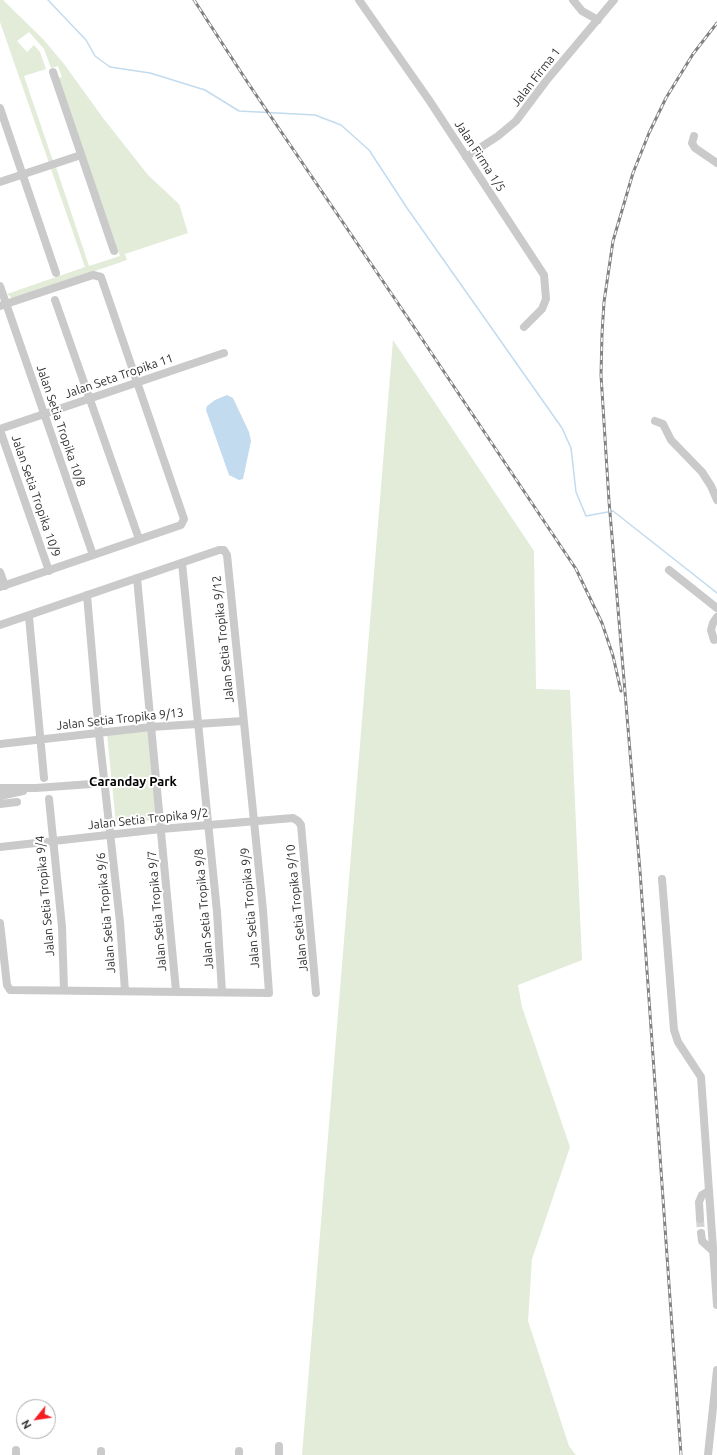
<!DOCTYPE html>
<style>
body{margin:0}
#map{position:relative;width:717px;height:1455px;overflow:hidden;background:#fff;font-family:Ubuntu,sans-serif}
canvas{display:block}
.north{position:absolute;left:16px;top:1399px;width:40px;height:40px;box-sizing:border-box;background:#fff;border:1px solid #ababab;border-radius:50%;rotate:240deg;font-size:11px;font-weight:700;line-height:16px;text-align:center;color:#2d2d2d}
.north::after{content:'';display:block;margin:auto;width:14px;height:18px;background:#f71c22;clip-path:polygon(50% 0,100% 100%,50% 72%,0 100%)}
</style>
<div id="map">
<canvas width="717" height="1455"></canvas>
<div class="north">N</div>
</div>
<script>
const context = document.querySelector('canvas').getContext('2d');
context.lineJoin = 'round';
function fill(path, color) { context.fillStyle = color; context.fill(path, 'evenodd'); }
const shape = rows => new Path2D(rows.map(r => 'M' + r).join(''));
function stroke(path, color, width, dash) { context.strokeStyle = color; context.lineWidth = width; context.lineCap = dash ? 'butt' : 'round'; context.setLineDash(dash || []); context.stroke(path); }
function drawText(font, color, halo, rows, align = 'center') {
  context.font = font + ' Ubuntu,sans-serif'; context.lineWidth = 4; context.setLineDash([]); context.textBaseline = 'middle'; context.strokeStyle = halo; context.fillStyle = color; for (const [text, x, y, turn = 0] of rows) {
    context.save(); context.translate(x, y); context.rotate((+turn || 0) * Math.PI / 180); context.textAlign = isNaN(turn) ? turn : align; if (halo) context.strokeText(text, 0, 0); context.fillText(text, 0, 0); context.restore();
  }
}
fill(shape([
 [0,0,3,0,43,39,64,64,103,118,148,175,179,204,188,233,125,254,127,260,13,299,7,294,85,267,51,169,56,167,89,266,120,256,58,78,62,77,58,66,51,68,44,49,29,32,17,41,27,52,34,45,40,52,46,69,24,76,53,161,49,163,0,22],
 [393,340,534,551,536,689,570,690,582,960,518,985,522,1007,570,1147,532,1259,528,1321,569,1446,576,1455,302,1455],
 [149,731,158,820,116,824,107,734]
]), '#e2ecd8');
fill(shape([
 [227,395,233,398,249,432,251,441,243,479,239,480,229,475,206,410,207,406,215,400]
]), '#c2dbee');
stroke(shape([
 [48,0,86,40,95,56,110,67,150,73,205,90,239,111,315,115,341,125,369,150,407,208,562,428,571,448,576,492,586,516,613,511,717,593]
]), '#c2dbee', 1.5);
stroke(shape([
 [700,1219,701,1233]
]), '#d5d5d5', 8, [8, 4]);
stroke(shape([
 [359,0,429,100,544,275,546,299,542,309,524,327],
 [573,0,582,11,598,20],
 [53,72,114,251],
 [0,108,56,273],
 [694,136,692,143,695,148,717,163],
 [466,157,498,136,516,121,546,81,614,0],
 [0,182,81,155],
 [0,286,93,555],
 [55,300,139,539],
 [0,306,93,275,101,277,184,519,181,525,0,587],
 [655,421,663,424,671,440,702,472,711,486,717,500],
 [0,429,224,353],
 [0,430,49,571],
 [182,563,217,912,222,992],
 [669,570,717,608],
 [0,572,5,586],
 [137,578,176,991],
 [87,595,99,734,120,922,125,991],
 [29,617,44,778],
 [0,625,219,550,224,550,227,555,263,910,269,993,10,990,7,985,0,923],
 [714,640,711,630,713,623,717,617],
 [0,744,151,727,243,721],
 [0,788,36,788,105,783],
 [0,796,23,791],
 [49,799,62,927,64,990],
 [0,804,17,802],
 [0,847,161,829,293,818,298,821,301,825,316,993],
 [662,879,674,1030,678,1042,701,1077,717,1305],
 [700,1219,699,1202,702,1195,709,1191],
 [701,1233,702,1241,713,1251],
 [16,1450,16,1455],
 [101,1451,101,1455],
 [239,1455,239,1451],
 [279,1455,279,1446],
 [708,1455,717,1370]
]), '#cacaca', 8);
const rail = shape([
 [194,0,250,86,410,321,576,569,602,623,613,656,621,691],
 [681,1455,640,871,609,501,601,375,602,334,604,302,613,241,633,173,649,133,666,98,693,54,717,23]
]);
stroke(rail, '#828282', 3);
stroke(rail, '#fff', 1.5, [4.5]);
drawText('12px', '#2d2d2d', '#fff', [
 ["Jalan Firma 1",536,77,-52],
 ["Jalan Firma 1/5",480,156,57],
 ["Jalan Seta Tropika 11",119,376,-19],
 ["Jalan Setia Tropika 10/8",61,426,71],
 ["Jalan Setia Tropika 10/9",36,496,71],
 ["Jalan Setia Tropika 9/12",223,639,-96],
 ["Jalan Setia Tropika 9/13",120,719,-6],
 ["Jalan Setia Tropika 9/2",148,819,-6],
 ["Jalan Setia Tropika 9/4",45,896,-95],
 ["Jalan Setia Tropika 9/9",250,908,-95],
 ["Jalan Setia Tropika 9/10",297,908,-96],
 ["Jalan Setia Tropika 9/8",204,909,-95],
 ["Jalan Setia Tropika 9/7",157,911,-95],
 ["Jalan Setia Tropika 9/6",106,913,-95]
]);
drawText('bold 13px', '#000', '#fff', [
 ["Caranday Park",133,782]
]);
</script>
